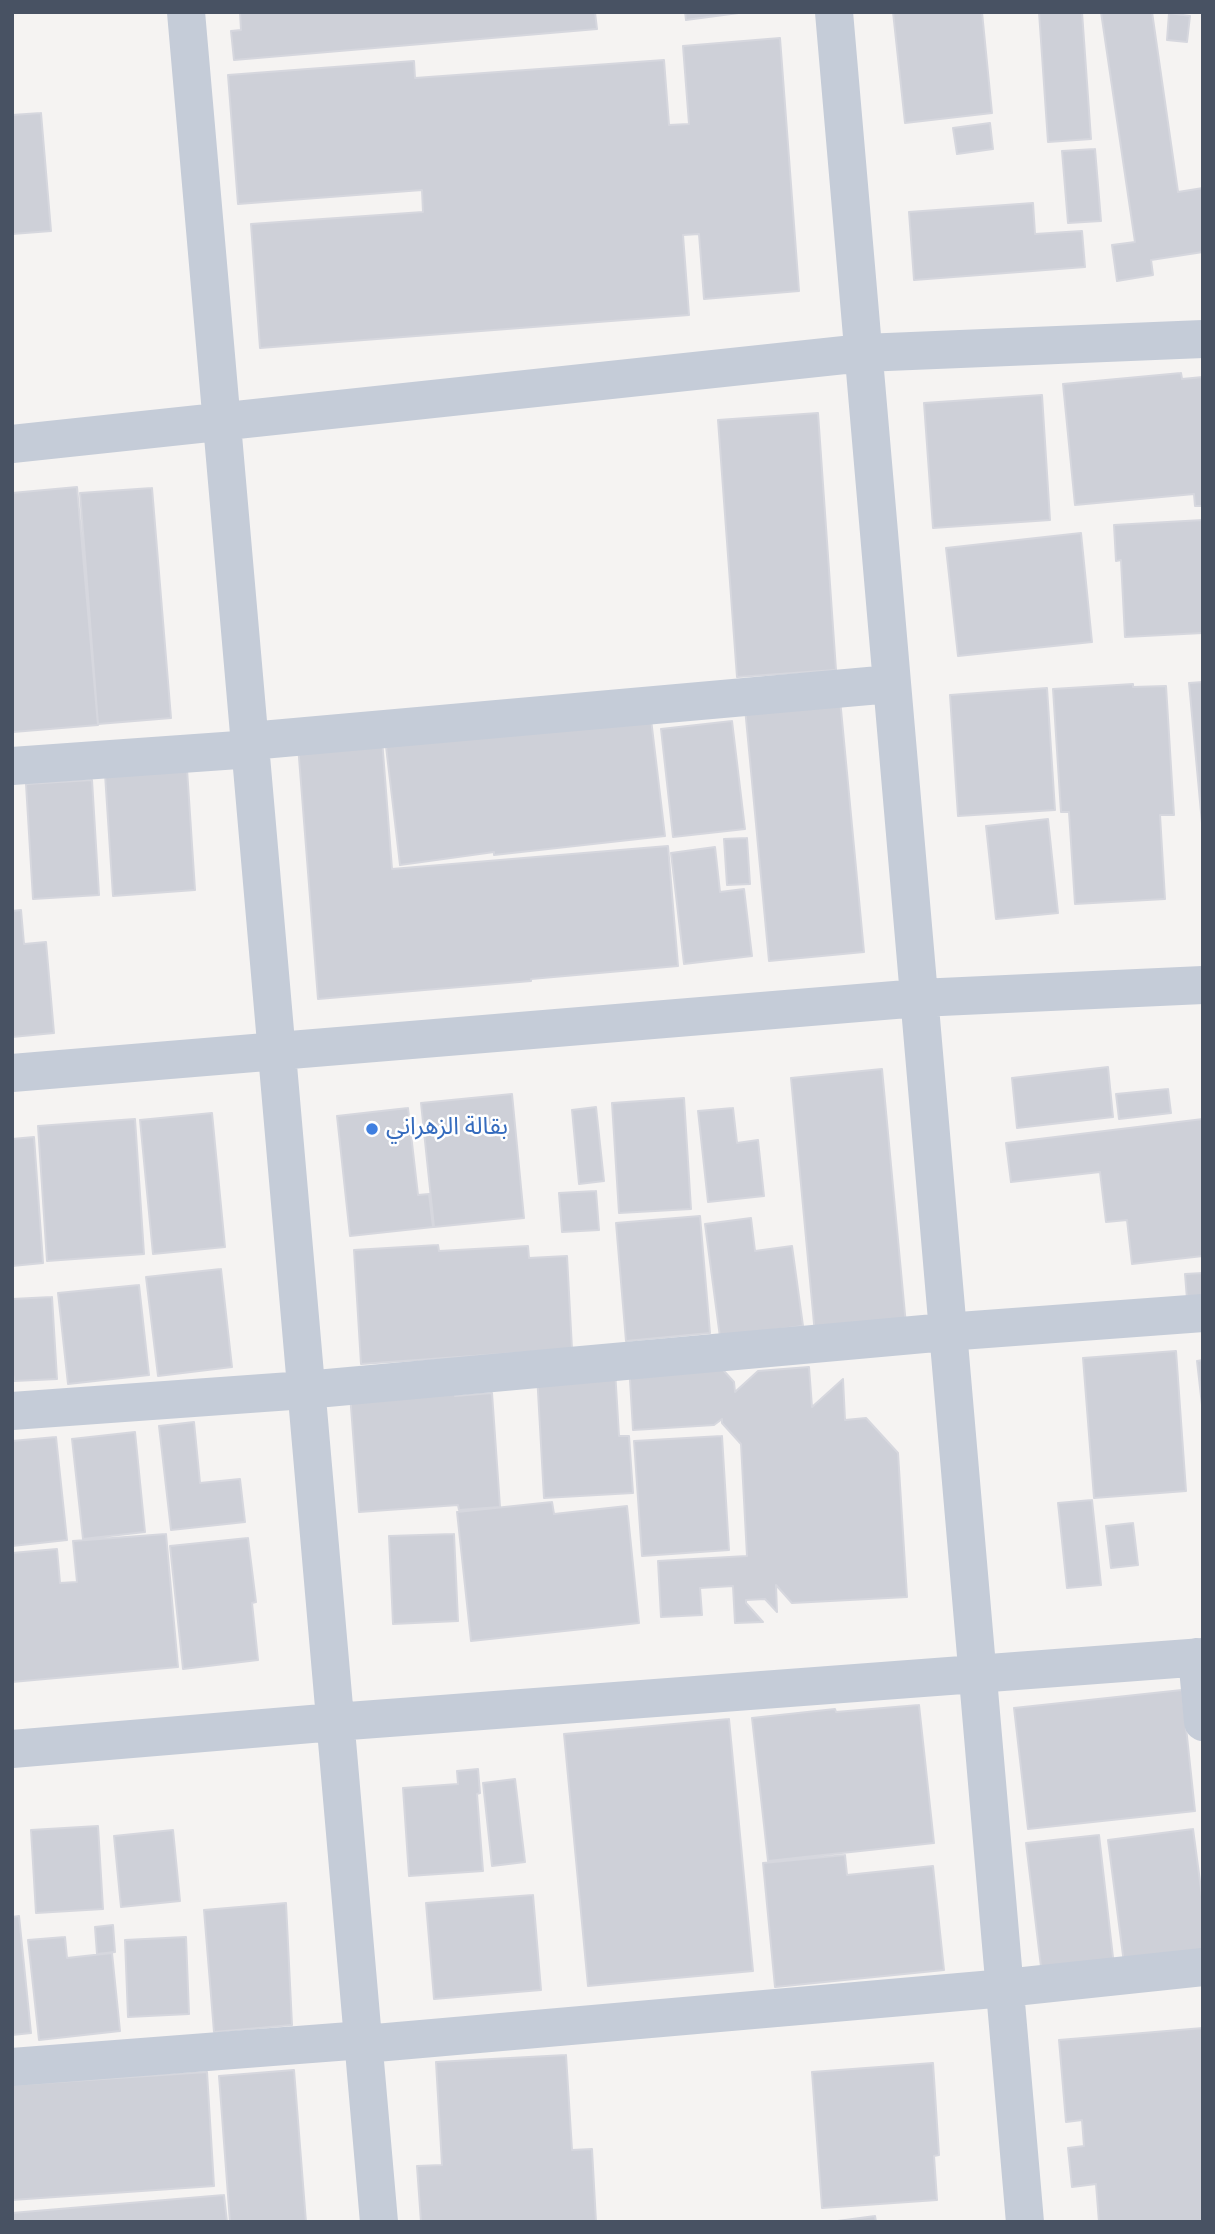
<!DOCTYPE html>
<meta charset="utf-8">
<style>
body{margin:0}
#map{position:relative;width:1215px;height:2234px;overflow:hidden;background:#f5f3f2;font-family:Overpass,sans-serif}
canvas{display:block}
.frame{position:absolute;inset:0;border:14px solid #485263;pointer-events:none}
</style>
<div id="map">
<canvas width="1215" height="2234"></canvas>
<div class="frame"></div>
</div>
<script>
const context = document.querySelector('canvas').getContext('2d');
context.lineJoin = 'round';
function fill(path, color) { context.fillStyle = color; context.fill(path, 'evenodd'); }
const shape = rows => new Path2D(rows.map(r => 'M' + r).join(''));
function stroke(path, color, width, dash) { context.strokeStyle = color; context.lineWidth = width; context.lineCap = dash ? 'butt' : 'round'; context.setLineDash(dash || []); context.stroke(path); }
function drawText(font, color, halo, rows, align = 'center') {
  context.font = font + ' Overpass,"Noto Sans Arabic",sans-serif'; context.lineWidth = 5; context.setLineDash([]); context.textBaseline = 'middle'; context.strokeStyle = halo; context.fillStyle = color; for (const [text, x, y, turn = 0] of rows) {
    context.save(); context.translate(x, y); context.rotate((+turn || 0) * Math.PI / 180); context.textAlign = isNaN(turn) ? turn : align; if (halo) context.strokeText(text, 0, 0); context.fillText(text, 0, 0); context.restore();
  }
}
const building = shape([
 [240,12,595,12,597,29,234,60,231,31,241,30,240,12],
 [685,12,746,12,686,20,685,12],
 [893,12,982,12,992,113,905,123,893,12],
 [1039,12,1082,12,1091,139,1048,142,1039,12],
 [1101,12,1152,12,1178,192,1203,188,1203,252,1151,260,1153,275,1117,281,1112,245,1135,242,1101,12],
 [1169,13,1190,16,1187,42,1167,40,1169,13],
 [780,38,799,291,704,299,699,234,683,235,689,315,260,348,251,224,423,212,422,190,238,204,228,75,414,61,415,78,664,60,669,125,689,124,683,46,780,38],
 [41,113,51,231,12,234,12,115,41,113],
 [990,123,993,149,957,154,953,128,990,123],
 [1095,149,1101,221,1068,223,1062,151,1095,149],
 [1033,203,1035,234,1082,231,1085,267,914,280,909,212,1033,203],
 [1181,373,1182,379,1203,377,1203,506,1195,506,1194,494,1075,505,1063,384,1181,373],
 [1042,395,1050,520,933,528,924,403,1042,395],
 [818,413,836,670,737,677,718,420,818,413],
 [77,487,98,725,13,732,12,493,77,487],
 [152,488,171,718,98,724,80,493,152,488],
 [1203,520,1203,633,1125,637,1121,560,1116,561,1114,525,1203,520],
 [1081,533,1092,642,958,656,946,548,1081,533],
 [1203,682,1203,834,1189,683,1203,682],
 [1133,684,1133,687,1166,686,1174,815,1160,815,1165,899,1075,904,1069,812,1061,812,1053,689,1133,684],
 [1047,688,1055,810,958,816,950,695,1047,688],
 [840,699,864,952,769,961,745,708,840,699],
 [651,719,665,836,494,855,494,852,400,865,385,738,651,719],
 [732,721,745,829,673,837,661,729,732,721],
 [382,739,392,869,668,846,678,966,531,979,531,981,318,999,298,745,382,739],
 [187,769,195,890,113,896,105,774,187,769],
 [92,780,99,895,33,899,26,784,92,780],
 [1048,819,1058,913,996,919,986,826,1048,819],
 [747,838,750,884,727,885,724,839,747,838],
 [715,847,720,892,744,889,752,956,684,964,671,853,715,847],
 [21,910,24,944,46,942,54,1033,12,1037,12,911,21,910],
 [1108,1067,1113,1117,1017,1128,1012,1078,1108,1067],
 [882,1069,906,1325,815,1334,791,1078,882,1069],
 [1168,1089,1171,1113,1119,1119,1116,1094,1168,1089],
 [512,1094,524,1218,434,1227,421,1103,512,1094],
 [684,1098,691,1209,619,1213,612,1103,684,1098],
 [596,1107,604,1181,579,1184,572,1110,596,1107],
 [408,1108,418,1195,429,1194,433,1227,350,1236,337,1116,408,1108],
 [733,1108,737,1143,758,1140,764,1196,708,1202,698,1111,733,1108],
 [212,1113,225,1247,153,1254,140,1120,212,1113],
 [135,1119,144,1254,47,1261,38,1126,135,1119],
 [1203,1119,1203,1256,1132,1264,1127,1220,1106,1222,1100,1172,1011,1182,1006,1143,1203,1119],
 [34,1137,43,1263,12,1266,12,1139,34,1137],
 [596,1191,599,1230,562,1232,559,1193,596,1191],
 [700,1216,710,1333,626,1341,616,1223,700,1216],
 [751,1218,755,1251,792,1246,803,1326,720,1337,705,1224,751,1218],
 [438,1245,439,1251,528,1246,529,1258,567,1256,572,1349,361,1364,354,1250,438,1245],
 [221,1269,232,1367,158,1376,146,1277,221,1269],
 [1203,1273,1203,1298,1187,1299,1185,1274,1203,1273],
 [139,1285,149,1375,68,1384,58,1293,139,1285],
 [52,1297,57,1379,14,1381,12,1368,12,1299,52,1297],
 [1176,1351,1186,1491,1094,1498,1083,1358,1176,1351],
 [713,1359,734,1382,735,1392,758,1371,809,1367,812,1407,843,1379,845,1420,866,1418,898,1453,907,1597,792,1603,776,1585,777,1612,765,1599,746,1600,746,1603,763,1622,735,1623,733,1586,700,1588,702,1615,661,1617,658,1561,747,1556,741,1444,722,1423,722,1419,714,1425,633,1430,629,1363,713,1359],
 [1203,1360,1203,1414,1197,1361,1203,1360],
 [615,1370,619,1436,629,1436,633,1493,544,1498,537,1374,615,1370],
 [454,1387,455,1396,492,1393,500,1507,459,1510,458,1505,359,1512,350,1394,454,1387],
 [194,1422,200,1483,240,1479,245,1522,171,1530,159,1426,194,1422],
 [135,1432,145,1532,83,1539,72,1439,135,1432],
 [722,1436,729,1550,642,1556,634,1441,722,1436],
 [56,1437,67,1540,12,1546,12,1441,56,1437],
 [1092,1500,1101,1585,1067,1588,1058,1503,1092,1500],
 [552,1502,554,1514,627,1506,639,1623,471,1641,457,1512,552,1502],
 [1133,1523,1138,1565,1111,1568,1106,1526,1133,1523],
 [166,1534,178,1667,12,1682,12,1553,57,1549,60,1583,77,1582,73,1541,166,1534],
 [454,1534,458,1621,393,1624,389,1536,454,1534],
 [248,1538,256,1602,252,1603,258,1660,183,1669,170,1546,248,1538],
 [1182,1690,1195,1811,1028,1829,1014,1708,1182,1690],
 [919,1705,934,1843,768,1861,752,1718,835,1709,836,1712,919,1705],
 [729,1719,753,1971,588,1986,564,1734,729,1719],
 [478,1769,480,1793,477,1794,483,1871,409,1876,403,1788,458,1784,457,1771,478,1769],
 [515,1779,525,1862,492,1866,483,1783,515,1779],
 [98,1826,103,1909,36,1913,31,1830,98,1826],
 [1193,1829,1203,1904,1203,1953,1124,1963,1108,1840,1193,1829],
 [173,1830,180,1901,121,1907,114,1836,173,1830],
 [1099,1835,1114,1966,1042,1975,1026,1843,1099,1835],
 [845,1855,847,1875,933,1866,944,1970,775,1987,763,1863,845,1855],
 [533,1895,541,1990,434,1999,426,1903,533,1895],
 [286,1903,292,2025,214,2032,204,1910,286,1903],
 [19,1916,31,2033,12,2035,12,1917,19,1916],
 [113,1925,115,1952,97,1954,95,1927,113,1925],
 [65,1937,67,1958,112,1953,120,2031,39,2040,28,1940,65,1937],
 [186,1937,189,2014,128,2017,125,1940,186,1937],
 [1203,2028,1203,2222,1099,2222,1096,2184,1072,2187,1068,2148,1084,2146,1082,2120,1066,2122,1059,2040,1203,2028],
 [566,2055,572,2150,592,2149,596,2222,421,2222,417,2166,442,2165,436,2062,566,2055],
 [933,2063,939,2155,934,2156,937,2200,822,2208,812,2072,933,2063],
 [294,2070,306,2222,230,2222,219,2076,294,2070],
 [207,2072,214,2186,12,2200,12,2085,207,2072],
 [224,2195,227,2222,12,2222,12,2213,224,2195],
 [875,2216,876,2222,830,2222,875,2216]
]);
fill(building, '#ced0d8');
stroke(building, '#d6d7de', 2);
stroke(shape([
 [186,12,379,2222],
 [834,12,1025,2222],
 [12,444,863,353,1203,339],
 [250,741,891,684],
 [12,766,252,749],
 [12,1073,919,998,1203,985],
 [12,1411,305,1390,946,1332,1203,1313],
 [1197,1657,1203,1722],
 [12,1749,335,1722,1203,1657],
 [364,2044,1005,1988,1203,1967],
 [12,2067,363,2040]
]), '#c5ccd8', 38);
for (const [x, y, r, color] of [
 [372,1129,7,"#3f7fe0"]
]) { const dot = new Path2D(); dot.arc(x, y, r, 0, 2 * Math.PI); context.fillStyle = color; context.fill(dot); stroke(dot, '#fff', 2.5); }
drawText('24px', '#366cbe', '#fff', [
 ["بقالة الزهراني",386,1129]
], 'left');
</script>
